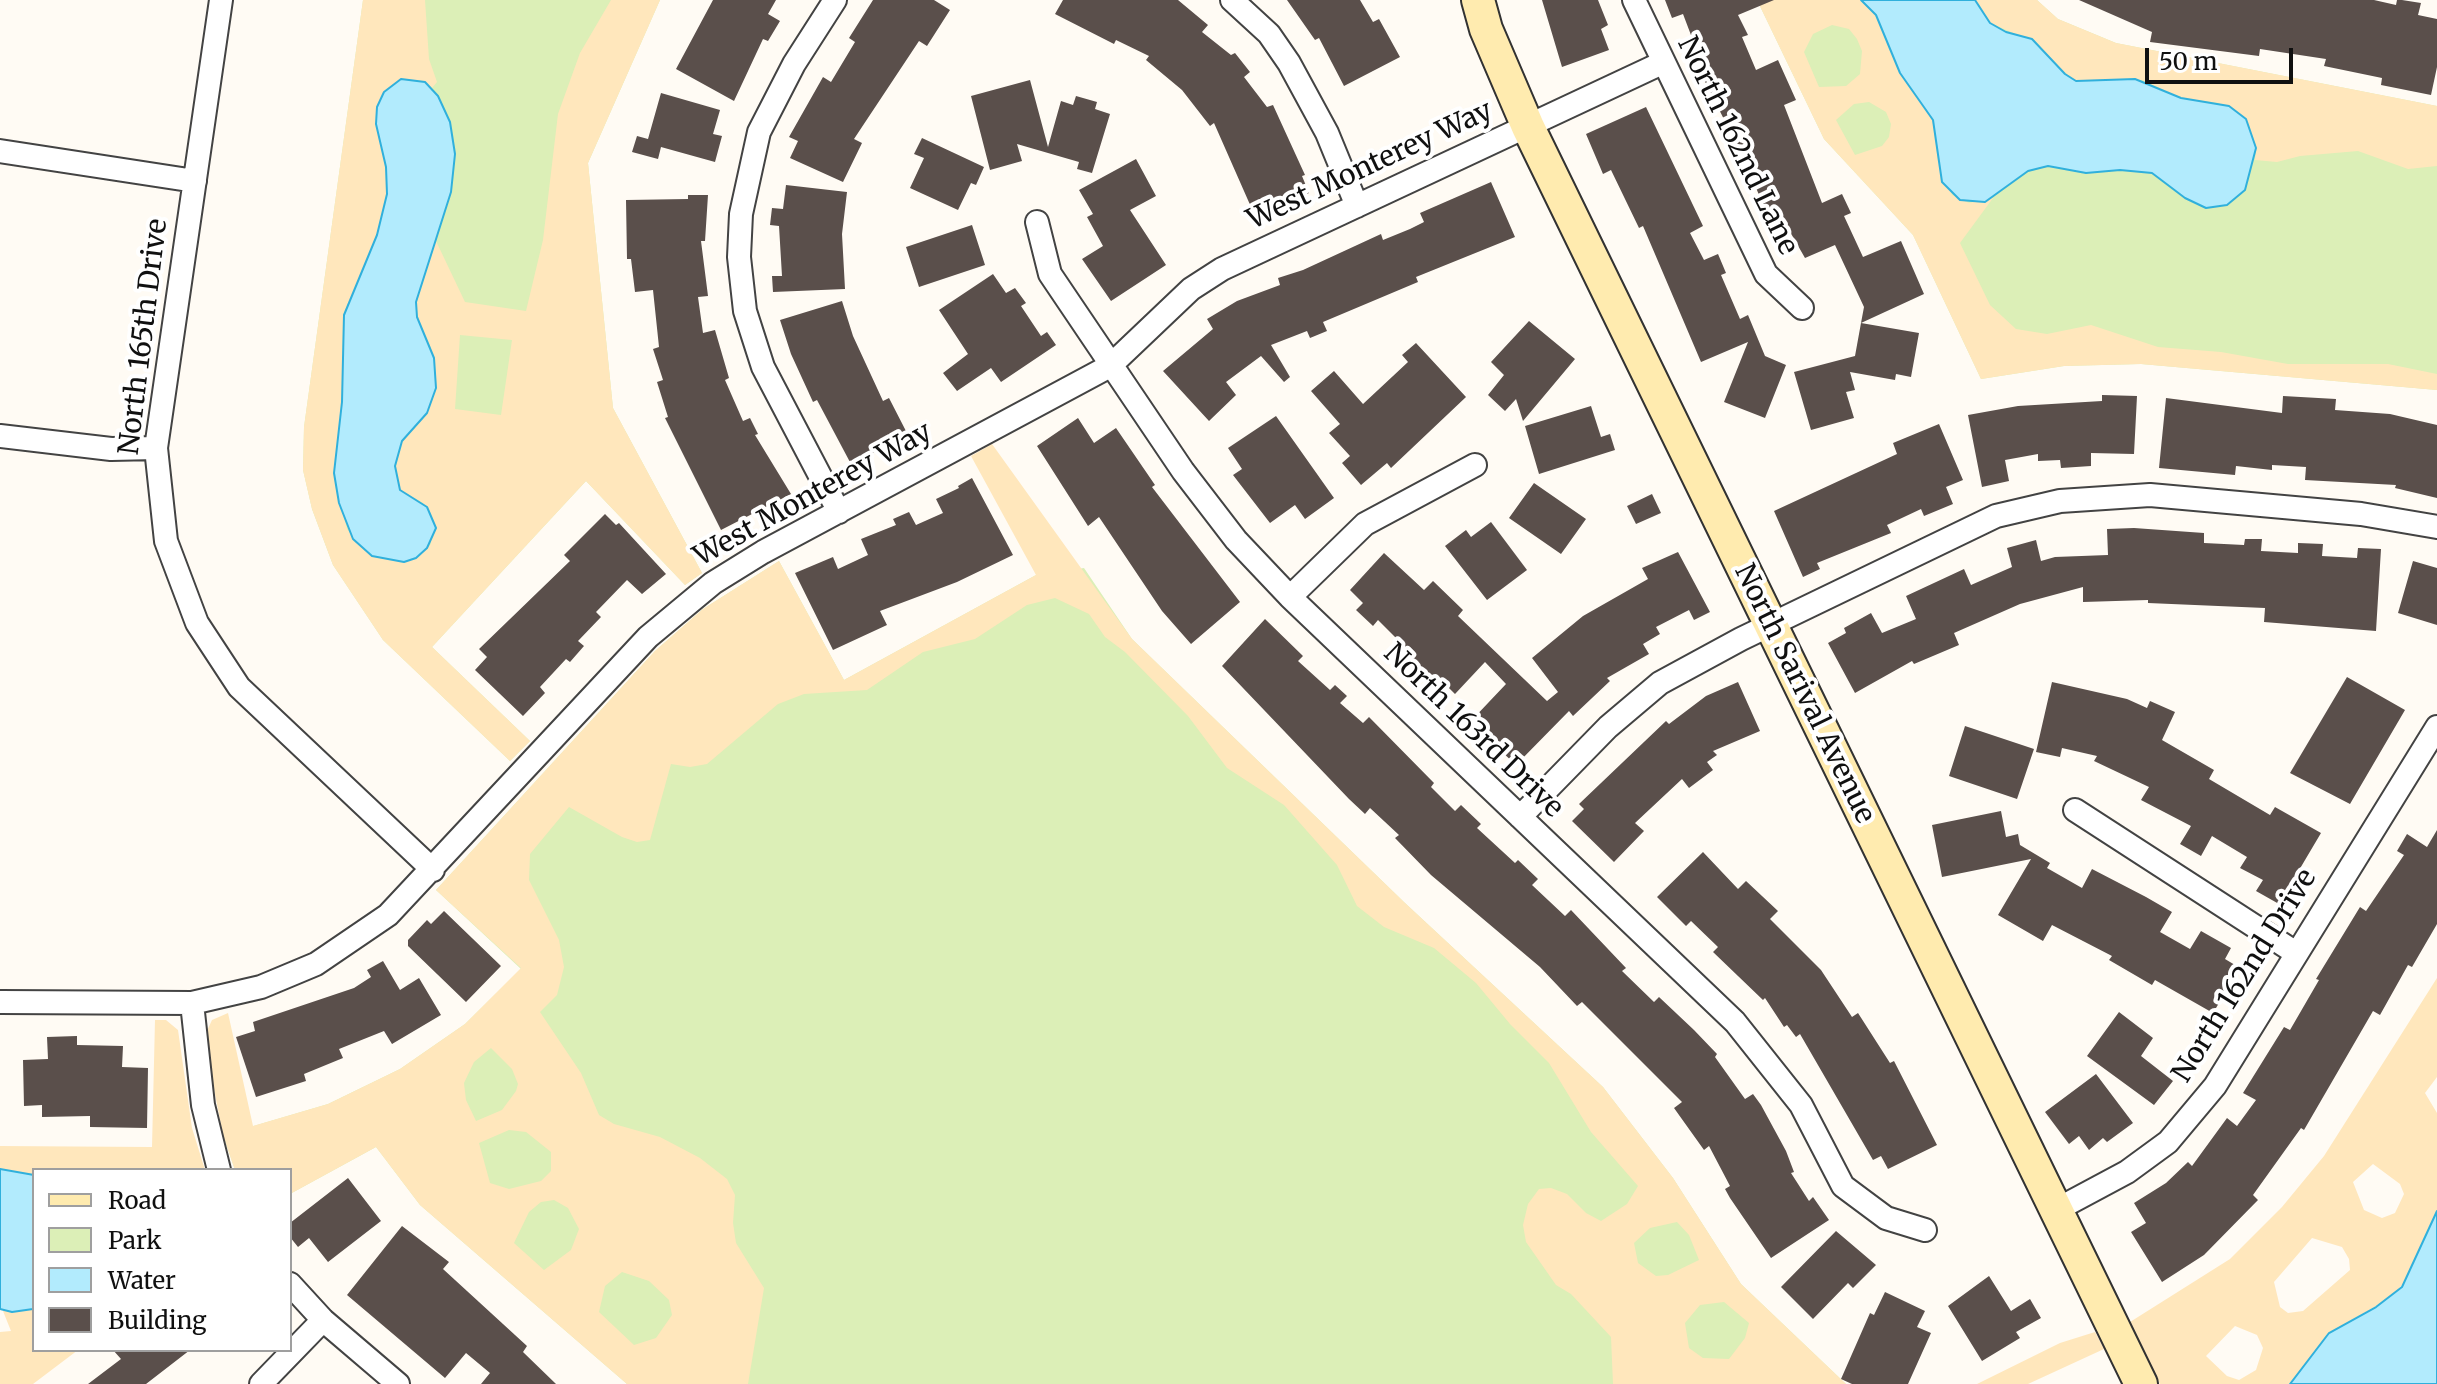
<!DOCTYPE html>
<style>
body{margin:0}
#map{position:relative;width:2437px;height:1384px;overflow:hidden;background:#fffbf4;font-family:Merriweather,serif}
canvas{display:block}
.legend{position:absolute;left:32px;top:1168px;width:260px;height:184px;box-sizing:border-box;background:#fff;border:2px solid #9f9f9f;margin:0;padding:10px 14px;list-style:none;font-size:24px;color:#101010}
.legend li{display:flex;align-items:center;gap:16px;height:40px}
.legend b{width:40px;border:2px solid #9f9f9f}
.scale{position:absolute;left:2145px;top:48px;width:148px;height:36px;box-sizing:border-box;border:4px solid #101010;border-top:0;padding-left:10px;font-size:24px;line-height:28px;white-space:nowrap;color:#101010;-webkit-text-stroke:6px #fff;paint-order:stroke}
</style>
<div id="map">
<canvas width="2437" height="1384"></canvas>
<ul class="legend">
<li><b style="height:10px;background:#ffebaf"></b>Road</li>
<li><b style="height:22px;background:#dcefb7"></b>Park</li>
<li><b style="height:22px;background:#b2ebfd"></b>Water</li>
<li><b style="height:22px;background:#5a4f4b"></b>Building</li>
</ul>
<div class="scale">50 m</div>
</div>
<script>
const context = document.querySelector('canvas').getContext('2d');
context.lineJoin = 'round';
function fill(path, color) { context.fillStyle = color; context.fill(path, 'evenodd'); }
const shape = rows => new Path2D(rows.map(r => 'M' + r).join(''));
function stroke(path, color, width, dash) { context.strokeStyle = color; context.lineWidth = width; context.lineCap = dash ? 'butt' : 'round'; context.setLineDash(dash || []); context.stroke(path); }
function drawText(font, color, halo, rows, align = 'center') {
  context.font = font + ' Merriweather,serif'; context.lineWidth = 8; context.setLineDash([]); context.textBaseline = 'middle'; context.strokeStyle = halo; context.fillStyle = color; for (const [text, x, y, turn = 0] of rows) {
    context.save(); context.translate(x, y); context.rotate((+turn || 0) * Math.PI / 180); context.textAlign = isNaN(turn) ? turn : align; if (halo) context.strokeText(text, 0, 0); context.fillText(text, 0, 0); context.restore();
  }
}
fill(shape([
 [363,0,660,0,588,163,613,408,702,573,685,585,586,481,432,647,530,741,510,761,383,640,333,565,312,509,303,470,304,427],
 [1757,0,2037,0,2058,19,2116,43,2437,106,2437,390,2141,364,2064,366,1981,379,1913,235,1824,139],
 [779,561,844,680,1036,575,1084,568,1132,639,1405,903,1603,1087,1673,1178,1741,1284,1846,1384,627,1384,420,1205,376,1147,290,1194,290,1170,235,1170,223,1135,328,1104,400,1069,465,1024,521,969,436,890,655,651,703,609]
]), '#dcefb7');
fill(shape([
 [363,0,425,0,429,59,437,82,432,88,425,82,384,92,377,107,376,124,386,167,387,194,374,245,343,315,342,402,334,473,347,529,360,546,372,556,416,558,431,544,423,503,400,490,394,474,402,441,427,413,436,388,431,348,417,317,416,302,436,241,465,302,526,311,543,240,558,114,580,53,611,0,660,0,588,163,613,408,702,573,685,585,586,481,432,647,530,741,510,761,383,640,333,565,312,509,303,470,304,427],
 [460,335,512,340,501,415,455,409],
 [1757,0,1861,0,1876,15,1900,73,1933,120,1938,161,1952,195,1969,203,1993,198,1960,243,1990,305,2016,329,2047,334,2091,325,2158,347,2221,352,2288,364,2388,364,2437,374,2437,390,2141,364,2064,366,1981,379,1913,235,1824,139],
 [1832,25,1849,29,1857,39,1862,51,1860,74,1846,86,1819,87,1804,52,1813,34],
 [1869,102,1886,112,1891,124,1889,137,1882,146,1855,155,1836,120,1854,104],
 [1975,0,2037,0,2058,19,2116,43,2437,106,2437,166,2408,169,2358,151,2300,156,2277,162,2255,160,2256,148,2219,103,2181,98,2142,80,2076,81,2055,65,2037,43,1990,23],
 [992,444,1132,639,1405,903,1603,1087,1673,1178,1741,1284,1846,1384,1613,1384,1611,1337,1571,1294,1556,1285,1526,1242,1523,1225,1528,1204,1539,1189,1551,1188,1567,1194,1586,1213,1601,1221,1627,1204,1638,1186,1591,1132,1549,1063,1510,1024,1476,983,1434,948,1384,927,1357,906,1337,865,1284,805,1227,768,1188,716,1125,652,1105,637,1089,614,1055,598,1027,605,975,639,923,652,867,690,804,694,778,704,707,764,690,767,671,764,650,840,637,842,622,837,569,807,530,854,529,880,559,940,564,967,557,995,540,1012,581,1073,599,1115,614,1124,660,1137,700,1158,727,1179,735,1195,733,1223,736,1243,764,1288,748,1384,627,1384,420,1205,376,1147,290,1194,290,1170,235,1170,223,1135,213,1084,206,1033,212,1020,228,1013,253,1126,328,1104,400,1069,465,1024,521,968,436,890,655,651,703,609,779,561,844,680,1036,575,971,456],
 [491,1048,512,1069,518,1084,516,1091,502,1110,476,1121,466,1100,464,1083,474,1062],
 [509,1130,526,1132,551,1152,551,1171,541,1181,509,1189,490,1183,479,1143],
 [554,1200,568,1208,579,1229,571,1250,544,1270,514,1243,529,1212,541,1202],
 [1677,1222,1689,1235,1699,1260,1668,1275,1656,1276,1638,1263,1634,1243,1650,1228],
 [622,1272,649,1281,669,1300,672,1315,656,1338,634,1345,599,1312,605,1286],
 [1724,1302,1749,1323,1745,1338,1729,1359,1703,1358,1689,1348,1685,1323,1700,1305],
 [2437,978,2437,1077,2425,1093,2437,1113,2437,1211,2411,1274,2392,1297,2329,1333,2290,1384,2160,1384,2130,1322,2230,1259,2282,1207,2324,1156],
 [2373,1164,2400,1184,2404,1194,2395,1213,2382,1218,2364,1210,2353,1182],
 [2312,1238,2342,1247,2349,1259,2350,1270,2303,1311,2288,1313,2280,1307,2274,1282],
 [2235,1326,2257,1335,2263,1348,2256,1370,2239,1380,2227,1376,2206,1356],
 [155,1020,166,1020,178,1030,192,1128,205,1170,34,1170,34,1175,0,1169,0,1146,152,1147],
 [34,1309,34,1350,78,1350,33,1384,0,1384,0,1332,11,1331,3,1311],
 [2095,1332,2104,1349,2028,1384,1977,1384,2060,1343]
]), '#ffe7bc');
const water = shape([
 [1861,0,1975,0,1990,23,2006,32,2032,39,2065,74,2076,81,2135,79,2181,98,2229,106,2246,119,2256,148,2245,190,2227,205,2206,208,2185,198,2152,173,2120,170,2086,173,2048,166,2028,171,1985,202,1960,200,1942,182,1933,120,1900,73,1876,15,1861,0],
 [401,79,425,82,438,96,450,122,455,154,451,192,416,302,417,317,434,358,436,388,427,413,402,441,395,466,400,490,427,507,436,528,427,548,416,558,404,562,372,556,353,539,339,503,334,473,342,402,344,315,377,235,387,194,386,167,376,124,377,107,384,92,401,79],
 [0,1169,34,1175,33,1309,12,1312,0,1309,0,1169],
 [2437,1211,2437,1384,2290,1384,2329,1333,2376,1307,2402,1287,2437,1211]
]);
fill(water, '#b2ebfd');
stroke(water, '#30b0dc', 2);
fill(shape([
 [713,0,776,0,768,14,780,21,768,41,763,39,734,101,676,69],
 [873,0,934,0,950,10,927,46,919,41,854,139,862,143,843,182,790,158,798,141,789,137,823,77,831,82,855,42,849,38],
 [1063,0,1178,0,1208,25,1202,32,1231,55,1235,53,1250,72,1244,77,1267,107,1273,105,1305,175,1302,176,1309,193,1255,216,1214,123,1210,126,1182,90,1146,60,1149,56,1116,40,1114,44,1055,14],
 [1287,0,1360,0,1373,22,1379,19,1400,57,1344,86,1319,38,1315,40],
 [1542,0,1598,0,1608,25,1601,29,1609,50,1562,67],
 [1665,0,1774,0,1738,15,1748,35,1742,37,1756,70,1778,60,1796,100,1784,105,1822,203,1842,194,1851,213,1844,216,1863,257,1901,241,1924,294,1861,323,1864,307,1835,245,1805,258,1781,216,1770,221,1743,157,1687,46,1694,43,1683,14,1672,18],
 [2079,0,2374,0,2396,5,2397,0,2402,0,2421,3,2418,15,2437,19,2437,67,2431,95,2381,85,2382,78,2324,66,2326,59,2260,49,2259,56,2150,42,2152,32],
 [1030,80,1048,147,1061,101,1073,105,1076,96,1097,102,1095,109,1110,114,1092,173,1077,169,1079,162,1017,144,1022,161,990,170,971,96],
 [661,93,720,110,713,134,722,136,715,162,661,147,658,159,632,152,637,136,648,139],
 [1646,107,1703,226,1690,233,1704,260,1718,254,1726,273,1721,275,1740,319,1748,315,1765,356,1786,365,1765,418,1724,402,1748,342,1701,362,1643,226,1639,228,1611,170,1603,174,1586,134],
 [922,138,984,167,976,185,971,183,958,210,910,188,924,158,914,154],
 [1136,159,1156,196,1130,210,1166,265,1111,301,1082,259,1103,246,1087,217,1093,214,1079,190],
 [1491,182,1515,237,1416,277,1418,282,1323,322,1327,331,1310,338,1307,331,1271,345,1290,377,1284,382,1261,356,1226,382,1236,395,1209,421,1163,371,1213,329,1207,319,1237,301,1280,285,1278,278,1303,270,1381,234,1383,240,1410,229,1424,222,1420,213],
 [786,185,847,192,842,234,845,289,773,292,772,276,782,276,779,226,770,225,772,208,783,209],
 [688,195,708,195,705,241,701,241,708,296,698,297,703,333,715,330,729,378,725,380,743,421,750,418,758,434,755,435,791,494,721,530,665,418,668,417,657,382,663,380,653,349,659,347,653,290,635,292,631,259,627,259,626,200,688,199],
 [972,225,985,265,919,287,906,247],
 [993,274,1006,293,1015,288,1026,303,1021,306,1041,336,1047,332,1056,345,1001,382,991,368,957,391,943,373,968,354,939,310],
 [842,301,853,336,883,401,889,398,908,435,851,464,817,400,813,402,791,354,780,320],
 [1529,321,1575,359,1523,421,1516,399,1505,411,1488,395,1504,375,1491,362],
 [1861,323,1919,333,1911,377,1896,374,1895,380,1850,372,1855,390,1846,392,1854,418,1811,430,1794,372,1855,356],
 [1416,343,1466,397,1391,468,1387,463,1361,485,1342,463,1350,456,1329,433,1340,424,1311,391,1334,371,1363,404,1408,362,1402,355],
 [2102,395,2137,396,2134,454,2091,453,2091,466,2061,468,2060,460,2038,461,2038,454,2005,460,2009,481,1982,487,1968,415,2018,406,2102,401],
 [2283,396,2336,399,2335,410,2390,414,2437,425,2437,498,2395,488,2396,485,2305,480,2306,467,2272,465,2272,470,2236,466,2235,475,2159,468,2166,398,2282,413],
 [1591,406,1601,437,1610,434,1615,450,1539,474,1525,426],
 [1276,416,1334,498,1305,519,1295,505,1270,523,1233,475,1242,469,1228,448],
 [1078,418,1094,443,1116,428,1155,485,1152,487,1240,602,1191,644,1162,611,1099,517,1088,526,1037,446],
 [1939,424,1963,480,1946,487,1953,504,1924,516,1921,509,1887,525,1891,533,1817,563,1820,569,1803,577,1774,511,1897,454,1893,443],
 [972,478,1013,555,957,582,880,611,887,625,833,650,795,573,833,557,838,569,868,555,861,539,896,525,893,519,909,512,916,525,943,513,936,499,959,488,958,486],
 [1534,483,1586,519,1561,554,1509,518],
 [1652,494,1661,513,1636,524,1627,506],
 [605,514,616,525,619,523,666,574,642,594,627,580,596,612,601,617,578,641,584,646,570,662,566,659,540,687,545,693,523,716,475,670,487,657,479,649,570,561,564,555],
 [1491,522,1527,570,1487,600,1445,546,1466,530,1471,537],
 [2134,528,2204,533,2204,543,2244,545,2245,539,2262,539,2261,551,2298,553,2298,543,2323,544,2322,556,2357,558,2358,548,2381,549,2376,631,2264,622,2265,608,2148,603,2148,600,2083,602,2083,587,2020,604,1954,633,1959,645,1914,664,1912,661,1855,693,1828,643,1846,633,1844,628,1871,613,1882,633,1916,619,1906,596,1964,569,1971,585,2012,567,2007,548,2036,540,2041,561,2055,557,2108,555,2107,529],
 [1678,552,1710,612,1694,620,1689,610,1656,627,1660,634,1643,644,1649,654,1607,678,1610,681,1573,716,1569,711,1516,765,1470,722,1506,684,1485,662,1455,694,1442,681,1437,686,1400,651,1404,646,1378,620,1373,626,1356,610,1363,603,1350,590,1384,553,1424,590,1433,581,1463,610,1458,616,1547,701,1558,692,1532,658,1583,616,1648,579,1642,568],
 [2413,561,2437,568,2437,625,2398,613],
 [1265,619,1303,656,1298,661,1330,690,1335,685,1347,696,1340,703,1363,723,1369,717,1434,783,1431,787,1455,811,1461,805,1481,824,1477,828,1515,863,1518,860,1538,879,1532,885,1565,916,1571,910,1626,968,1622,971,1654,1002,1659,997,1694,1030,1717,1054,1715,1057,1745,1099,1753,1094,1761,1105,1786,1151,1794,1172,1791,1173,1809,1201,1813,1197,1829,1220,1771,1258,1730,1198,1725,1189,1730,1186,1709,1146,1704,1150,1674,1108,1682,1102,1582,1002,1577,1006,1540,967,1431,875,1395,838,1399,835,1370,808,1365,814,1349,799,1222,666],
 [2347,677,2405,710,2350,804,2290,773],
 [1738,682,1760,731,1713,751,1717,755,1707,762,1713,770,1689,788,1682,779,1635,823,1644,831,1614,862,1572,821,1584,809,1579,804,1666,721,1669,724,1706,696],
 [2052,682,2127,699,2147,708,2150,701,2175,712,2162,740,2214,770,2209,779,2270,815,2275,807,2321,833,2279,904,2256,891,2263,880,2240,868,2247,857,2212,836,2201,856,2180,844,2191,826,2141,800,2149,787,2094,761,2097,756,2062,748,2060,757,2036,752],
 [1965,726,2034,749,2017,799,1949,776],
 [2001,811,2006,837,2018,834,2020,845,2050,863,2047,868,2082,888,2092,869,2146,897,2172,912,2160,932,2190,949,2201,931,2231,948,2225,959,2240,968,2213,1013,2155,980,2152,985,2109,960,2112,956,2052,925,2043,941,1998,915,2031,859,1942,877,1932,825],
 [2437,830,2437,924,2412,967,2408,965,2380,1015,2373,1011,2304,1130,2301,1128,2253,1195,2258,1200,2204,1255,2162,1282,2131,1232,2146,1223,2134,1203,2166,1183,2188,1162,2192,1166,2227,1118,2237,1126,2256,1100,2243,1093,2284,1027,2290,1030,2319,980,2316,979,2360,907,2366,911,2404,855,2397,851,2407,834,2427,847],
 [1703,852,1738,889,1746,881,1778,911,1770,919,1821,970,1852,1017,1858,1013,1890,1063,1894,1061,1937,1145,1888,1169,1881,1156,1873,1160,1800,1034,1796,1037,1787,1025,1784,1027,1765,998,1763,1000,1713,952,1718,947,1691,921,1686,926,1657,897],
 [444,911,501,966,466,1002,408,946,408,940,427,920,431,924],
 [383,961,400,990,419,978,441,1015,392,1044,384,1031,339,1049,343,1058,304,1074,306,1081,256,1097,236,1037,255,1031,253,1022,354,988,371,977,367,970],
 [2119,1012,2153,1038,2141,1056,2173,1081,2154,1105,2087,1056],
 [77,1036,77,1045,123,1046,122,1067,148,1068,147,1128,90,1127,90,1116,42,1117,42,1105,24,1106,23,1060,48,1059,47,1037],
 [2096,1074,2133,1123,2107,1142,2103,1138,2089,1150,2079,1136,2069,1144,2045,1112],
 [348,1178,381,1221,328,1262,309,1238,298,1247,290,1237,290,1223],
 [402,1226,449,1262,443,1269,527,1346,523,1352,556,1384,481,1384,490,1373,466,1353,445,1378,347,1295],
 [1836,1231,1876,1265,1853,1288,1848,1283,1813,1319,1781,1287],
 [1989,1276,2011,1311,2030,1299,2041,1318,2016,1332,2020,1338,1982,1361,1948,1306],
 [1885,1292,1925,1311,1917,1327,1931,1333,1908,1384,1852,1384,1841,1379,1870,1313,1874,1315],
 [113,1350,190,1350,146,1384,88,1384,121,1359]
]), '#5a4f4b');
const street = shape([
 [221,0,156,448,166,541,197,623,239,687,433,870],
 [835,0,794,64,759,132,741,214,739,257,745,311,763,367,839,512],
 [1232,0,1269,34,1289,63,1327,133,1357,206],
 [1634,0,1766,274,1802,308],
 [0,151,195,181],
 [1037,222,1050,274,1183,471,1236,540,1290,597,1735,1022,1801,1105,1843,1186,1886,1218,1925,1230],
 [0,436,111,449,156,448],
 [1290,597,1365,524,1475,465],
 [2075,810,2296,953],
 [1520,817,1608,727,1660,683,1741,639,1996,516,2060,501,2150,495,2361,514,2437,527],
 [0,1002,192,1003,261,987,316,964,388,915,648,637,713,583,763,552,1110,366,1191,289,1222,269,1662,63],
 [192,1003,203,1105,219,1170],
 [2056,1210,2127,1172,2168,1142,2215,1086,2437,727],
 [290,1284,323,1320,398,1384],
 [261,1384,323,1320]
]);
const secondary = shape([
 [1478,0,1486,29,1528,127,2141,1384]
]);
stroke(street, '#434343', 26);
stroke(secondary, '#323232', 36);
stroke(street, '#fff', 22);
stroke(secondary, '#ffebaf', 32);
drawText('28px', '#101010', '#fff', [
 ["North 162nd Lane",1737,146,64],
 ["West Monterey Way",1370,166,-25],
 ["North 165th Drive",144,337,-83],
 ["West Monterey Way",813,495,-29],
 ["North Sarival Avenue",1804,694,64],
 ["North 163rd Drive",1473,731,44],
 ["North 162nd Drive",2245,976,-58]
]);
</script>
